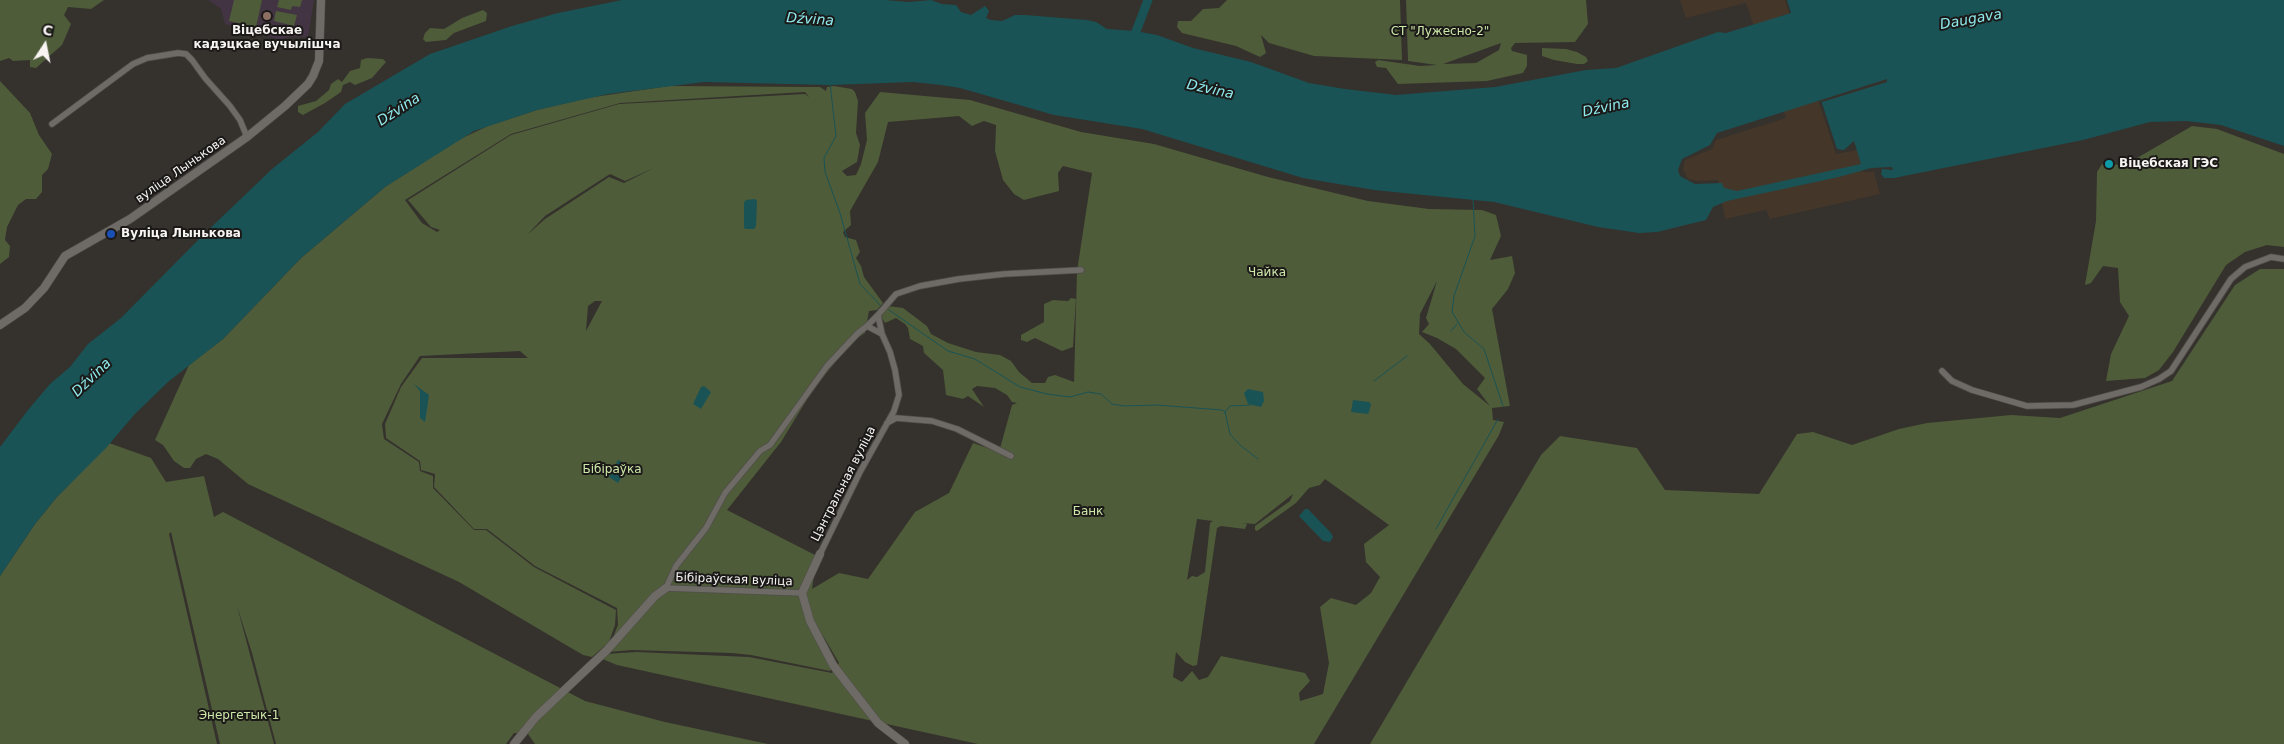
<!DOCTYPE html>
<meta charset="utf-8">
<style>
body{margin:0}
#map{position:relative;width:2284px;height:744px;overflow:hidden;background:#35312d;font-family:"DejaVu Sans",sans-serif}
canvas{display:block}
.north{position:absolute;left:20px;top:20px;width:50px;height:50px;-webkit-text-stroke:4px #1b1918;paint-order:stroke;rotate:11deg;font-size:14px;font-weight:700;line-height:20px;text-align:center;color:#f7f4f2}
.north::after{content:'';display:block;margin:auto;width:18px;height:22px;background:#f7f4f2;clip-path:polygon(50% 0,100% 100%,50% 72%,0 100%)}
</style>
<div id="map">
<canvas width="2284" height="744"></canvas>
<div class="north">С</div>
</div>
<script>
const context = document.querySelector('canvas').getContext('2d');
context.lineJoin = 'round';
function fill(path, color) { context.fillStyle = color; context.fill(path, 'evenodd'); }
const shape = rows => new Path2D(rows.map(r => 'M' + r).join(''));
function stroke(path, color, width, dash) { context.strokeStyle = color; context.lineWidth = width; context.lineCap = dash ? 'butt' : 'round'; context.setLineDash(dash || []); context.stroke(path); }
function drawText(font, color, halo, rows, align = 'center') {
  context.font = font + ' "DejaVu Sans",sans-serif'; context.lineWidth = 4; context.setLineDash([]); context.textBaseline = 'middle'; context.strokeStyle = halo; context.fillStyle = color; for (const [text, x, y, turn = 0] of rows) {
    context.save(); context.translate(x, y); context.rotate((+turn || 0) * Math.PI / 180); context.textAlign = isNaN(turn) ? turn : align; if (halo) context.strokeText(text, 0, 0); context.fillText(text, 0, 0); context.restore();
  }
}
fill(shape([
 [1680,0,1785,0,1836,154,1857,150,1863,172,1874,172,1880,194,1770,219,1766,210,1725,219,1718,180,1699,181,1688,179,1683,169,1685,160,1712,149,1716,140,1786,118,1746,3,1686,18]
]), '#443729');
fill(shape([
 [208,0,314,0,308,37,289,37,280,40,225,24,221,9]
]), '#423442');
fill(shape([
 [0,0,104,0,91,9,68,7,64,15,71,24,62,45,36,68,30,67,30,60,13,61,9,58,0,61],
 [234,0,262,0,256,27,229,21],
 [279,0,302,0,300,7,292,6,291,10,277,7],
 [1227,0,1400,0,1402,60,1314,56,1269,43,1261,35,1266,53,1260,57,1236,46,1182,33,1177,27,1178,21,1191,21,1203,9,1219,8],
 [1406,0,1586,0,1588,24,1575,42,1515,43,1511,48,1512,51,1527,55,1527,66,1523,73,1487,81,1398,84,1386,68,1377,67,1375,62,1378,60,1420,66,1437,65,1408,61],
 [1501,43,1499,50,1476,63,1443,64],
 [483,10,487,13,486,21,454,33,446,40,426,42,423,39,425,33,430,28,444,29,462,18],
 [276,11,297,15,294,26,274,21],
 [1542,48,1566,49,1577,52,1586,57,1588,61,1584,64,1577,64,1554,60,1542,56],
 [367,58,383,59,386,62,372,78,355,85,350,82,343,85,341,92,325,103,303,115,298,112,298,106,316,101,329,90,331,84,338,79,342,82,350,71,360,68,361,60],
 [0,81,30,113,39,135,52,154,48,169,42,175,42,192,36,199,26,199,18,205,7,227,5,240,10,246,9,257,0,264],
 [669,86,820,87,826,91,827,87,834,86,852,89,855,92,858,101,856,133,860,145,857,162,842,171,847,176,856,175,861,164,867,140,865,113,880,92,970,100,1081,132,1154,144,1268,177,1368,201,1429,209,1482,210,1496,215,1501,236,1490,260,1512,256,1515,273,1508,289,1492,309,1510,406,1492,408,1493,420,1504,422,1499,435,1314,744,978,744,617,665,600,658,606,654,636,652,749,657,832,673,839,663,821,632,837,663,830,671,751,655,731,653,632,650,607,652,618,625,617,608,535,566,487,529,474,529,434,487,435,474,421,470,420,461,386,438,385,424,401,387,422,358,528,358,520,351,420,356,401,384,382,424,384,439,419,462,420,471,433,476,433,488,474,530,486,530,534,567,616,610,615,625,609,642,592,657,583,655,459,582,248,484,218,459,206,454,196,459,190,468,184,468,174,461,163,445,155,440,189,365,223,339,301,258,385,187,458,140,488,126,537,110,587,98],
 [805,92,809,97,805,94,619,104,511,135,408,200,431,227,440,230,437,232,422,223,405,200,511,134,620,103],
 [959,116,972,126,984,121,996,125,995,151,1003,180,1014,194,1024,200,1059,191,1058,173,1063,166,1092,173,1077,271,1074,382,1055,375,1048,377,1045,383,1032,383,1019,372,1011,361,1000,355,976,352,948,343,931,334,927,326,903,308,888,306,881,313,882,318,885,323,896,318,905,324,908,328,910,339,923,346,924,353,943,370,946,395,963,399,968,396,984,407,972,389,977,386,995,388,1007,395,1012,402,1017,403,1012,405,999,452,973,443,949,493,915,512,868,579,839,573,812,589,817,556,727,510,781,442,814,388,852,342,865,333,869,311,877,310,883,303,864,277,861,266,856,258,860,252,856,240,845,237,843,232,851,225,850,211,878,162,888,122],
 [654,168,624,183,609,177,545,219,527,235,545,216,610,174,625,181],
 [1437,281,1426,318,1429,324,1422,332,1437,338,1456,349,1485,378,1477,389,1490,406,1463,384,1430,344,1419,334,1420,314],
 [595,301,602,301,586,331,588,306],
 [1325,479,1389,525,1364,544,1366,562,1380,577,1371,593,1356,605,1331,598,1320,607,1329,663,1323,694,1300,701,1299,693,1310,681,1305,673,1221,656,1208,677,1199,680,1192,671,1182,682,1173,677,1176,652,1185,662,1193,666,1197,665,1217,528,1221,526,1245,529,1247,524,1242,523,1255,524,1293,494,1290,501,1255,526,1255,530,1257,531,1296,503,1309,488,1320,485],
 [1197,519,1213,521,1210,523,1205,572,1197,577,1192,576,1187,580],
 [2192,126,2217,129,2284,154,2284,247,2267,245,2245,252,2226,265,2173,352,2159,370,2145,378,2106,381,2111,354,2129,316,2120,302,2118,268,2103,266,2091,283,2085,285,2096,221,2097,172,2102,164,2125,165],
 [2260,269,2284,269,2284,744,1370,744,1541,455,1560,436,1637,448,1665,490,1759,494,1797,434,1813,432,1852,445,1899,429,1927,423,2011,415,2060,418,2172,381,2235,285],
 [1071,298,1076,299,1073,347,1062,351,1035,338,1027,342,1021,340,1021,335,1044,322,1044,304,1053,300,1068,301],
 [109,443,151,458,166,482,204,476,214,517,223,512,585,701,665,722,768,744,535,744,528,734,514,733,506,744,276,744,252,653,237,606,274,744,220,744,171,532,169,534,217,744,0,744,0,576,35,524,56,498]
]), '#4e5c39');
fill(shape([
 [622,0,885,0,909,2,931,0,942,4,956,5,961,12,971,15,985,6,989,11,986,18,991,20,1002,21,1015,15,1025,15,1087,20,1096,22,1107,29,1135,31,1157,35,1193,48,1251,62,1309,83,1345,89,1396,95,1495,87,1586,70,1616,68,1718,32,1726,33,1791,13,1787,0,2284,0,2284,146,2221,125,2186,121,2150,122,2083,140,1894,178,1884,178,1881,174,1882,169,1893,170,1892,167,1871,168,1839,177,1727,201,1713,207,1706,220,1657,232,1639,233,1598,227,1494,202,1374,190,1303,178,1142,129,1054,115,960,88,941,85,913,82,830,85,704,82,608,94,537,110,474,131,385,187,301,258,223,339,168,382,134,415,106,448,56,498,35,524,0,576,0,447,28,410,50,384,70,367,88,344,121,318,202,236,272,169,318,132,345,104,430,54,512,26,558,13],
 [1821,100,1837,149,1844,150,1854,141,1861,164,1737,191,1724,188,1722,183,1695,184,1680,176,1678,170,1682,159,1710,145,1717,133],
 [755,199,757,201,756,226,754,229,746,229,744,228,744,202,746,200],
 [414,384,429,395,425,422,420,418,420,391],
 [704,386,711,392,701,409,693,404,701,387],
 [1248,389,1263,392,1264,401,1261,407,1248,404,1244,393],
 [1353,400,1369,402,1371,404,1369,412,1368,414,1351,412],
 [618,460,629,465,618,483,609,477],
 [1305,509,1308,509,1331,533,1333,537,1330,542,1323,541,1299,516]
]), '#1a5355');
fill(shape([
 [1887,79,1887,82,1822,102,1821,100]
]), '#35312d');
stroke(shape([
 [830,83,836,136,824,158,825,172,840,213,860,284,880,305],
 [1473,199,1475,236,1454,296,1452,312,1464,332,1484,349,1503,406],
 [889,310,948,351,975,359,1020,387,1047,394,1070,397,1088,392,1101,394,1112,404,1124,406,1157,405,1222,410,1225,412,1230,434,1240,445,1258,459],
 [1451,331,1457,324],
 [1374,381,1407,356],
 [1225,412,1230,406,1251,405],
 [1436,529,1498,419]
]), '#1a5355', 1);
stroke(shape([
 [1132,42,1148,0]
]), '#1a5355', 9);
const street = shape([
 [52,124,133,64,147,58,178,53,186,54,192,60,205,78,230,106,240,120,247,137],
 [867,326,878,315],
 [1942,371,1952,381,1972,390,2027,406,2073,405,2141,387,2159,379,2171,371,2231,279,2245,267,2271,257,2284,259],
 [887,423,896,418,932,421,957,429,1011,456],
 [820,554,860,472,894,411,899,395,895,370,890,352,882,334,878,315,896,294,920,286,959,279,1004,274,1081,270],
 [802,593,666,588,676,566,706,528,725,493,760,451,770,445,827,366,858,333,867,326,882,334]
]);
const secondary = shape([
 [0,325,25,308,44,288,65,256,130,219,247,137,285,106,308,84,313,76,319,61,321,0],
 [820,554,802,593,810,621,833,665,846,682,878,723,905,744],
 [514,744,536,717,607,650,655,596,666,588]
]);
stroke(street, '#514e4b', 7);
stroke(secondary, '#514e4b', 9);
stroke(street, '#6e6a65', 5.5);
stroke(secondary, '#6e6a65', 8);
for (const [x, y, r, color] of [
 [267,16,5,"#8d6e63"],
 [2109,164,5,"#0f9aa8"],
 [111,234,5,"#1a4fb4"]
]) { const dot = new Path2D(); dot.arc(x, y, r, 0, 2 * Math.PI); context.fillStyle = color; context.fill(dot); stroke(dot, '#1b1918', 2); }
drawText('bold 12px', '#f7f4f2', '#1b1918', [
 ["Віцебскае",267,31,"center"],
 ["кадэцкае вучылішча",267,45,"center"],
 ["Віцебская ГЭС",2119,164],
 ["Вуліца Лынькова",121,234]
], 'left');
drawText('12px', '#cde8a9', '#1b1918', [
 ["СТ \"Лужесно-2\"",1440,32],
 ["Чайка",1267,273],
 ["Бібіраўка",612,470],
 ["Банк",1088,512],
 ["Энергетык-1",239,716]
]);
drawText('12px', '#f7f4f2', '#1b1918', [
 ["вуліца Лынькова",181,170,-35],
 ["Цэнтральная вуліца",844,484,-63],
 ["Бібіраўская вуліца",734,580,2]
]);
drawText('italic 14px', '#8eeaed', '#1b1918', [
 ["Dźvina",810,20,4],
 ["Daugava",1971,20,-10],
 ["Dźvina",1210,90,12],
 ["Dźvina",1606,108,-12],
 ["Dźvina",399,110,-33],
 ["Dźvina",92,378,-44]
]);
</script>
